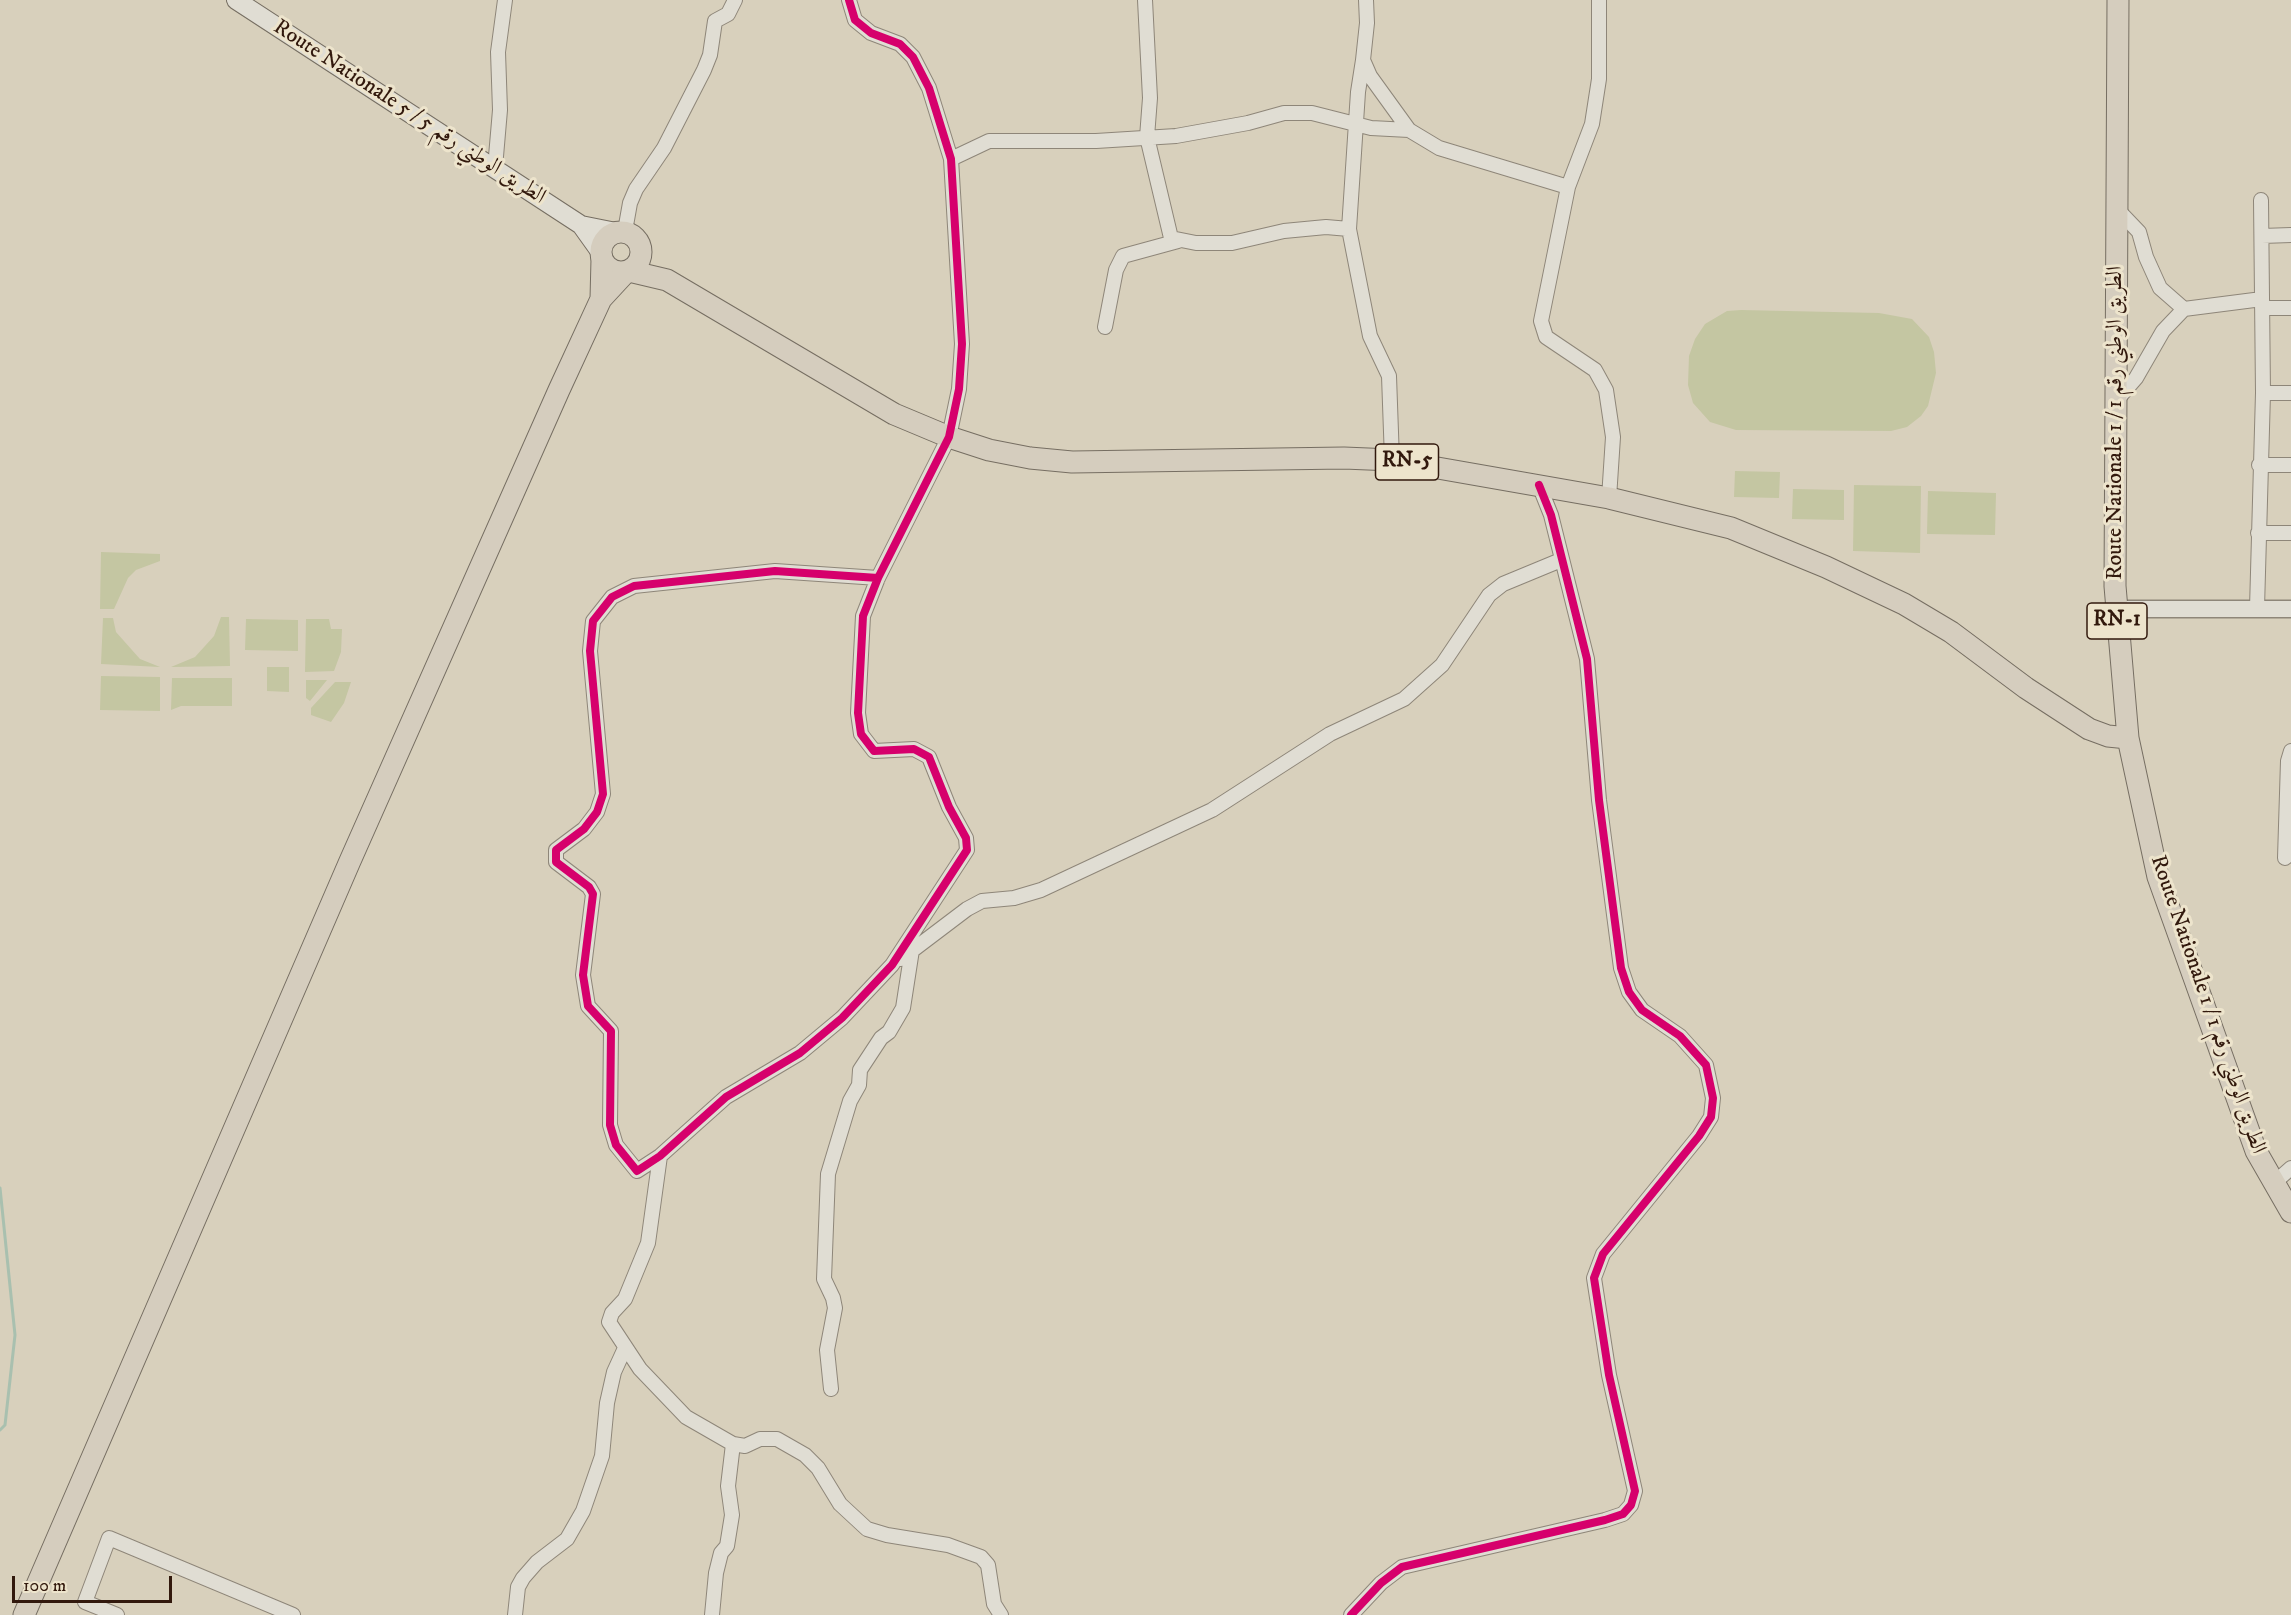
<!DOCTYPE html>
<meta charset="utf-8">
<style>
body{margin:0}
#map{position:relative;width:2291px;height:1615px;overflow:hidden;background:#d8d0bc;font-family:"IM FELL DW Pica",serif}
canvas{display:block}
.scale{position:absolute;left:12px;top:1576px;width:160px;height:27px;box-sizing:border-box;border:3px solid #32190d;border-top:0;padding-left:8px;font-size:18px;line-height:21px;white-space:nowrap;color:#32190d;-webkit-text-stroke:4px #ede4cc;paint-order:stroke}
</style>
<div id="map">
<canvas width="2291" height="1615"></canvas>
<div class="scale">100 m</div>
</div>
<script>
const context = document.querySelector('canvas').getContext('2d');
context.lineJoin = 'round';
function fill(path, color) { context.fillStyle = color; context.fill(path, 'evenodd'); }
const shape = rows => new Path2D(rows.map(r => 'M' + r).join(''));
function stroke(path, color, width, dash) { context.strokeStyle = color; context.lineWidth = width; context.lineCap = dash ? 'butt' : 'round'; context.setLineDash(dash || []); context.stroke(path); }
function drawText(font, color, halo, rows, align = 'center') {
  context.font = font + ' "IM FELL DW Pica",Amiri,serif'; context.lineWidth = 6; context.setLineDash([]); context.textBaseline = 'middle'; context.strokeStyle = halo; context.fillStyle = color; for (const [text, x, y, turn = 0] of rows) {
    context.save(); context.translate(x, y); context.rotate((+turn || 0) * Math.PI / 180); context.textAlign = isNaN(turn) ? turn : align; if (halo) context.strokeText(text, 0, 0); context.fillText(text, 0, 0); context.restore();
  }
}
fill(shape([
 [1741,310,1879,313,1912,319,1929,337,1934,352,1936,373,1928,406,1921,416,1907,427,1891,431,1736,430,1710,422,1693,403,1688,385,1689,356,1695,339,1705,324,1727,311],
 [1735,471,1780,472,1779,498,1734,497],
 [1854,485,1921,486,1920,553,1853,551],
 [1793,489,1844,490,1844,520,1792,519],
 [1928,491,1996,493,1995,535,1927,534],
 [101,552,160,554,160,561,136,570,128,578,114,609,100,609],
 [221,617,229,617,230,666,171,667,195,657,214,636],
 [103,618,113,618,116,632,140,659,160,667,101,664],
 [246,619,298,620,298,651,245,650],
 [306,619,329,619,331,629,342,629,341,652,334,671,305,672],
 [267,667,289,667,289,692,267,691],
 [101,676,160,677,160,711,100,710],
 [172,678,232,678,232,706,181,706,171,710],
 [306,680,327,680,310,701,306,698],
 [335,682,351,682,344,703,331,722,311,715,311,708]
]), '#c4c6a2');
stroke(shape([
 [0,1188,15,1335,5,1425,0,1430]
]), '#a9c0af', 3);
const minor = shape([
 [849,0,855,20,871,33,900,44,913,57,929,88,951,159,962,344,959,389,949,437,878,578,863,616,858,713,861,734,874,751,914,749,929,757,949,807,966,838,967,850,892,965,842,1018,800,1053,726,1097,660,1156,637,1171,616,1145,610,1125,611,1031,588,1006,583,975,593,894,589,887,556,862,556,850,584,829,597,812,603,794,590,651,593,621,612,597,634,586,775,571,878,578],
 [1145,0,1150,98,1147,137,1171,238,1196,243,1232,243,1284,231,1326,227,1349,229],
 [1366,0,1367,23,1363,60,1370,76,1409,130,1439,148,1568,187],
 [1599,0,1599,79,1592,124,1568,187,1541,321,1546,337,1595,370,1606,390,1613,437,1609,498],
 [1363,60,1358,92,1349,229,1370,336,1389,376,1392,460],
 [951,159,989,141,1096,141,1176,136,1248,123,1284,113,1312,113,1371,128,1409,130],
 [495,168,500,110,498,52,505,0],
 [2117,209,2139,232,2146,257,2160,288,2184,309],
 [625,231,630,203,636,189,664,148,704,70,710,55,715,21,728,14,735,0],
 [2262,236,2291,235],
 [2262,308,2291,308],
 [1105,327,1116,270,1123,256,1178,241],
 [2263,393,2291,393],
 [2116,401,2136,378,2163,331,2184,309,2262,299],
 [2259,465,2291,465],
 [2258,533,2291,533],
 [2257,608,2263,393,2261,200],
 [2285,858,2288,761,2291,751],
 [901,959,967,909,982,901,1014,898,1041,890,1212,810,1330,734,1404,699,1442,665,1489,595,1503,584,1561,560],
 [660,1156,648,1243,625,1299,612,1313,609,1322,640,1369,686,1417,733,1444,745,1446,760,1439,777,1439,805,1455,818,1468,840,1504,867,1529,887,1535,948,1545,981,1557,988,1565,994,1604,1001,1615],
 [2274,1183,2291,1168],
 [831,1389,827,1350,835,1308,833,1298,824,1279,828,1174,850,1101,859,1085,860,1070,881,1038,889,1032,903,1008,912,950],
 [117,1615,85,1602,109,1538,293,1615],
 [515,1615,518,1587,523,1578,537,1562,567,1539,583,1511,602,1456,607,1403,614,1372,625,1348],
 [712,1615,716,1573,721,1553,727,1546,732,1515,728,1486,733,1444],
 [1351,1615,1381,1583,1402,1567,1605,1520,1623,1514,1631,1505,1635,1491,1609,1375,1594,1278,1603,1254,1699,1136,1711,1117,1713,1098,1706,1065,1680,1036,1642,1010,1629,992,1621,968,1599,800,1587,659,1551,515,1539,485]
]);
const tertiary = shape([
 [2116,609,2291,609]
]);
const secondary = shape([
 [236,0,581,225,601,253],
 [581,225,616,232]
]);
const primary = shape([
 [2118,0,2115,586,2128,738,2158,877,2256,1151,2291,1212],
 '601 252a20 20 0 1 1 40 0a20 20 0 1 1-40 0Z',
 [629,271,667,280,894,414,949,437,989,450,1030,458,1072,462,1344,458,1392,460,1609,498,1731,528,1826,567,1904,604,1951,632,2026,688,2089,729,2108,736,2128,738]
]);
const trunk = shape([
 [601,299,602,259],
 [24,1615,350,861,559,390,601,299,626,272]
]);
stroke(minor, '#8e8679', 16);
stroke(tertiary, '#8e8679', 19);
stroke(secondary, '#766e62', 20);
stroke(primary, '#766e62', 23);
stroke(trunk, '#766e62', 23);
stroke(minor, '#e0ddd3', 14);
stroke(tertiary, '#e0ddd3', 16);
stroke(secondary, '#e0ddd3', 18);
stroke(primary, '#d5cdbe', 21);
stroke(trunk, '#d5cdbe', 21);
stroke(shape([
 [849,0,855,20,871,33,900,44,913,57,929,88,951,159,962,344,959,389,949,437,878,578,863,616,858,713,861,734,874,751,914,749,929,757,949,807,966,838,967,850,892,965,842,1018,800,1053,726,1097,660,1156,637,1171,616,1145,610,1125,611,1031,588,1006,583,975,593,894,589,887,556,862,556,850,584,829,597,812,603,794,590,651,593,621,612,597,634,586,775,571,878,578],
 [1351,1615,1381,1583,1402,1567,1605,1520,1623,1514,1631,1505,1635,1491,1609,1375,1594,1278,1603,1254,1699,1136,1711,1117,1713,1098,1706,1065,1680,1036,1642,1010,1629,992,1621,968,1599,800,1587,659,1551,515,1539,485]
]), '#d6006c', 8);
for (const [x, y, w] of [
 [1407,462,63],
 [2117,621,60]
]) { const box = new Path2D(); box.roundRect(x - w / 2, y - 18, w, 36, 4.5); context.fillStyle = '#ede4cc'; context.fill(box); stroke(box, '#32190d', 1.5); }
drawText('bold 21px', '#32190d', null, [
 ["RN-5",1407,462],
 ["RN-1",2117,621]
]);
drawText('22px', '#32190d', '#ede4cc', [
 ["Route Nationale 5 / الطريق الوطني رقم 5",409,113,33],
 ["Route Nationale 1 / الطريق الوطني رقم 1",2116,423,-90],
 ["Route Nationale 1 / الطريق الوطني رقم 1",2207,1005,71]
]);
</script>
